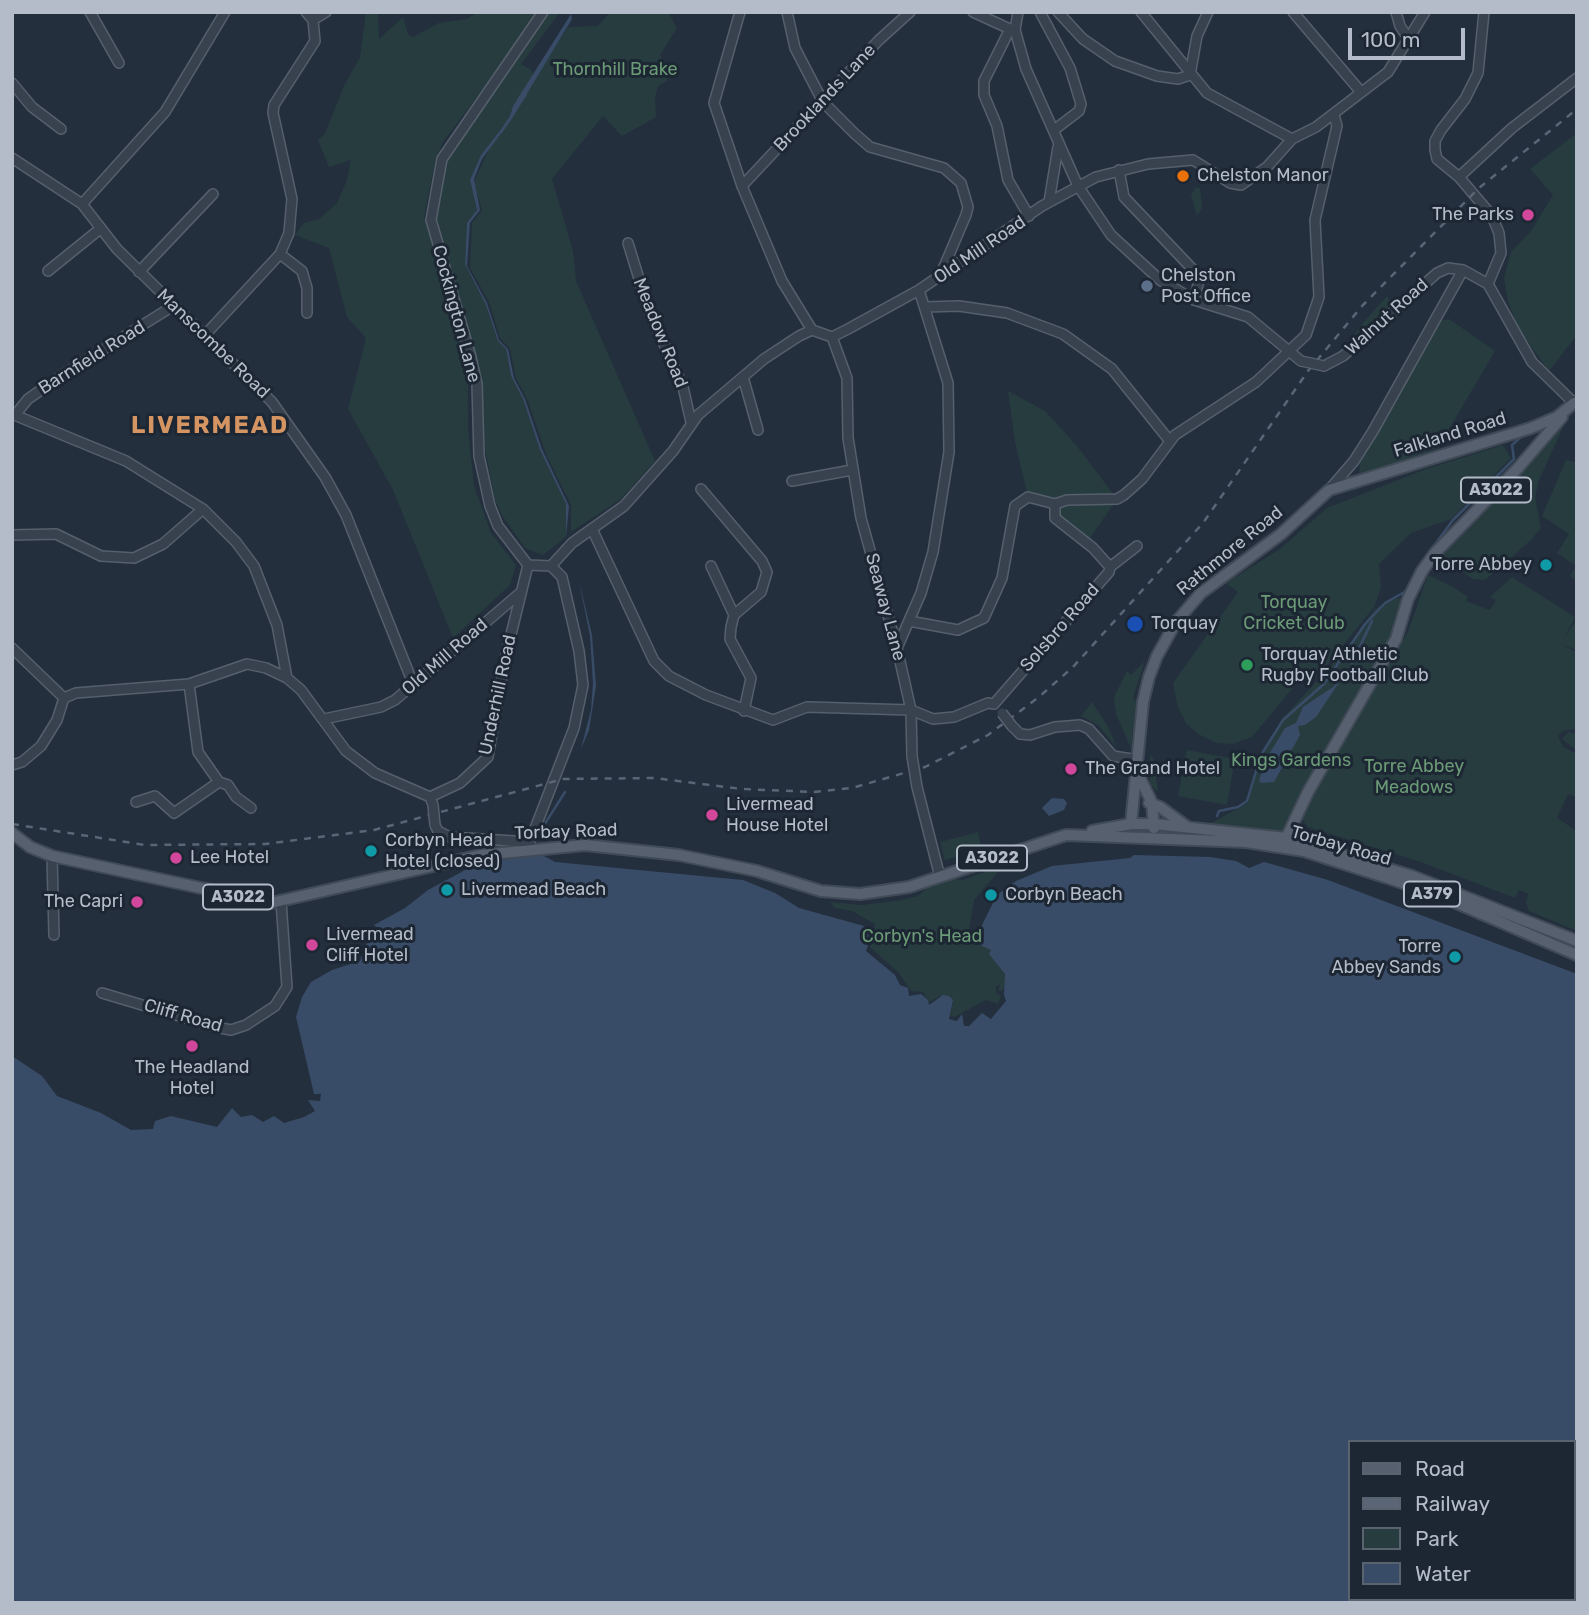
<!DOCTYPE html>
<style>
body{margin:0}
#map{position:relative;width:1589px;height:1615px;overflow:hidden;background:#242f3e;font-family:Rubik,sans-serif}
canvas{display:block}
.frame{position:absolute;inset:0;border:14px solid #b4bcc9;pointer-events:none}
.legend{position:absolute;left:1348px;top:1440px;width:228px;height:161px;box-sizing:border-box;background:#1d2633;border:2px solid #59626f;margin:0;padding:9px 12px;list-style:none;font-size:21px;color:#b4bcc9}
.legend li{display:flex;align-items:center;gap:14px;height:35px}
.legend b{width:35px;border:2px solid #59626f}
.scale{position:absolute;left:1348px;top:28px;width:117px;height:32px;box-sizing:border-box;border:4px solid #b4bcc9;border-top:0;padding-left:9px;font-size:21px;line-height:24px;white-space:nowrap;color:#b4bcc9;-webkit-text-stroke:5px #1d2633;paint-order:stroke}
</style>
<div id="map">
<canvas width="1589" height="1615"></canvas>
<div class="frame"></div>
<ul class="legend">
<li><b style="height:9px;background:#56606e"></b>Road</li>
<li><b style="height:9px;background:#5a6575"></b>Railway</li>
<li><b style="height:19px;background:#263c3f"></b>Park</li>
<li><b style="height:19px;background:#394c67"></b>Water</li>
</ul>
<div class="scale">100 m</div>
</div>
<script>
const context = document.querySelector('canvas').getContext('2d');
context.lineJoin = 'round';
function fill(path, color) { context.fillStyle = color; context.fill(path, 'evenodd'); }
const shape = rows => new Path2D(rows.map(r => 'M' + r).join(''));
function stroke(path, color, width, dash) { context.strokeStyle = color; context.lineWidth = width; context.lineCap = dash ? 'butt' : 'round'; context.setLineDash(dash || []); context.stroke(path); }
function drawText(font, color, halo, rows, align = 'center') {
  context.font = font + ' Rubik,sans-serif'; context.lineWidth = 6; context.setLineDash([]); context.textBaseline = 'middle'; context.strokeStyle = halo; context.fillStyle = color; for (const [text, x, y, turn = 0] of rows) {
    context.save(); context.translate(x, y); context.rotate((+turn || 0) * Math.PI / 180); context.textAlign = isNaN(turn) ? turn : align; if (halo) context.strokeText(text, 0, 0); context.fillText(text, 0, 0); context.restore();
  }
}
fill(shape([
 [366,12,378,12,379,39,403,17,408,34,413,37,439,23,467,19,478,12,560,12,521,64,530,69,534,74,533,78,513,106,509,119,481,155,470,180,477,210,467,227,465,264,486,305,498,341,506,349,511,376,523,399,540,450,566,504,566,537,543,555,525,548,503,517,495,500,484,444,482,387,475,354,435,222,446,162,507,57,443,142,436,158,424,217,463,352,468,378,468,428,474,486,491,533,516,565,510,585,453,638,393,490,348,409,366,338,347,317,329,248,295,235,304,223,319,219,337,203,347,180,351,160,329,167,318,140,325,134,343,88,360,57],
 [610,12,668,12,677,28,660,55,670,73,667,81,658,86,655,98,656,117,622,136,603,116,552,179,573,251,576,281,655,461,621,499,571,532,571,505,546,454,528,401,516,378,510,349,500,338,489,302,470,268,472,223,482,210,474,182,489,149,568,27,598,26],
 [1577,133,1577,335,1549,371,1520,331,1508,302,1504,278,1511,252,1531,231,1553,195,1530,169],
 [1195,188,1200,188,1202,208,1197,216,1191,195],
 [1387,296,1392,304,1350,341,1363,323],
 [1449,319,1495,351,1438,448,1359,476,1360,463,1438,321],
 [1008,391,1045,411,1077,446,1117,499,1086,544,1055,518,1054,508,1028,497,1015,442],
 [1574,403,1539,480,1535,497,1541,528,1531,540,1485,580,1473,579,1435,553],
 [1503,445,1511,458,1451,519,1411,533,1379,564,1381,588,1374,607,1320,674,1306,672,1252,737,1232,744,1217,743,1198,734,1186,723,1178,708,1173,683,1238,592,1226,583,1280,549,1327,508,1426,469],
 [1566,460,1577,462,1577,581,1570,576,1576,566,1557,553,1569,534,1542,516],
 [1428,575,1453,587,1468,597,1466,601,1490,610,1496,600,1490,597,1512,577,1575,617,1564,638,1577,619,1577,650,1560,644,1577,652,1577,729,1563,731,1558,736,1563,747,1577,754,1577,794,1576,797,1568,794,1557,818,1577,831,1577,931,1529,911,1526,903,1528,894,1519,890,1515,898,1421,862,1308,827,1300,817,1408,632],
 [1409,597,1401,627,1286,838,1202,828,1248,803,1260,755,1283,718,1341,655,1375,609,1391,599],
 [1145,661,1133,697,1136,701,1131,748,1116,714,1114,697,1127,671,1131,675],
 [1092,702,1109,728,1116,747,1098,725,1081,716],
 [1568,732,1577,733,1577,751,1562,739],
 [1187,750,1235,759,1227,805,1178,796],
 [1150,754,1154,760,1158,792,1150,784],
 [978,832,982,850,945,860,940,842],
 [996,868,997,873,974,900,969,930,971,942,986,945,991,950,990,954,1005,974,1007,981,1002,991,998,991,1000,985,996,986,996,993,1001,996,998,1004,986,1000,954,1017,950,1015,953,1001,949,996,940,996,929,1002,923,992,911,991,899,973,870,947,875,924,852,911,835,908,830,902,862,905,902,900,918,896,940,877,963,880]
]), '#263c3f');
fill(shape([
 [571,14,572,19,511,120,482,159,474,179,480,210,470,223,467,266,487,303,499,340,508,349,514,378,525,399,542,449,569,506,566,537,566,504,540,450,523,399,511,376,506,349,498,341,486,305,465,264,467,223,477,210,470,180,481,155,509,119,513,106],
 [579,581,592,635,596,686,589,730,581,749,591,710,593,683,590,636],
 [1352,663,1316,717,1305,725,1298,726,1300,735,1274,782,1261,783,1259,780,1266,759,1285,728,1296,723,1303,707,1333,687],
 [1052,798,1064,799,1067,803,1064,810,1049,816,1042,808],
 [1134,855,1210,857,1236,861,1249,868,1264,862,1328,880,1577,974,1577,1555,1573,1557,1573,1442,1349,1442,1349,1599,1505,1599,1499,1603,12,1603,12,1056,42,1076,57,1096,101,1113,131,1130,153,1129,155,1121,171,1116,217,1127,232,1108,241,1117,252,1115,263,1122,274,1116,284,1123,304,1117,315,1111,308,1100,320,1101,321,1094,314,1094,296,1017,302,997,311,982,332,970,360,961,366,945,379,929,374,925,405,908,428,890,480,862,532,856,544,856,555,862,743,880,775,893,799,908,864,926,870,929,871,937,866,951,895,975,900,985,908,988,909,996,921,994,928,1000,929,1005,943,995,949,996,953,1000,949,1019,957,1021,962,1014,964,1026,969,1026,982,1013,991,1019,1006,1001,1004,995,1005,974,989,954,991,950,980,945,979,931,997,895,1016,881,1052,866,1130,858],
 [1577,1567,1577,1603,1512,1603,1518,1599,1573,1599,1573,1569]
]), '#394c67');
stroke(shape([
 [501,132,526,94],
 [1412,580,1416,570,1453,520,1514,459,1512,445,1523,435],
 [1352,663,1372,621],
 [1217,816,1219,811,1238,807,1247,801,1261,755,1283,720,1324,684,1365,624,1385,603,1408,590],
 [541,830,565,792]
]), '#394c67', 2.5);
const minor = shape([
 [90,12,119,63],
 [740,12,714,103,742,186,782,281,812,330],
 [787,12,795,48,823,102,855,134,870,147,944,168,961,183,968,207,966,215,940,276],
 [973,12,1012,30],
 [1018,12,1015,30,1026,69,1078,186,1111,235,1160,280,1194,300,1248,317,1301,361],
 [1040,12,1070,68,1081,104,1079,111,1054,130],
 [1058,12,1083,39,1115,61,1157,76,1178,79,1190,75,1197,36,1208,12],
 [1141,12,1207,93,1292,139],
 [1293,12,1361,92],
 [1396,12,1400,26,1410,41],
 [1484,12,1478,73,1465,99,1441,130,1435,141,1435,150,1437,159,1459,177,1492,216,1499,233,1501,253,1488,284],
 [313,20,326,12],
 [1009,31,984,81,984,95,997,126,1008,180,1029,216],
 [12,83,32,107,61,129],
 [12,158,82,204,117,249,272,402,325,477,346,515,414,686],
 [1119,170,1124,197,1200,277,1194,300],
 [1459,177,1512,128,1577,78],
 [742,186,879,40,910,12],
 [1049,202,1058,147],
 [82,204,165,112,225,12],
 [628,243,648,308,683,387,691,422],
 [280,254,302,271,307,288,307,313],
 [48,271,100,229],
 [139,272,213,194],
 [925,307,959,306,1007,313,1063,334,1112,369,1169,440],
 [205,335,280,254,289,233,292,199,273,113,274,105,315,41,313,20,306,12],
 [832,337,847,378,848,438,861,518,897,648,911,710,912,756],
 [1324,366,1343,356,1437,273,1448,268,1463,270,1488,284,1532,362,1577,406],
 [743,377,758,430],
 [12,414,126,461,203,509,236,542,254,566,277,625,287,678],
 [15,415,28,399,64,374,173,306],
 [792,481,852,470],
 [701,489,762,561,767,572,761,592,734,615,731,627,730,639,751,678,744,711],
 [1329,490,1354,461,1373,431,1463,270],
 [1055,504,1067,500,1117,499,1124,495,1142,479,1175,435,1256,382,1306,335,1319,297,1315,220,1337,126,1334,115],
 [1055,504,1055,518,1093,548,1110,567],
 [592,529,654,661,669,676,706,695,773,720,807,707,911,710,933,719,954,717,988,703,994,704],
 [12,535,56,534,101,556,134,558,163,544,203,509],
 [551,566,572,543,624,506,673,451,698,415,764,359,799,336,812,330,832,337,848,329,919,290,1042,206,1096,177,1148,164,1193,160,1230,183,1241,185,1267,167,1292,139,1316,127,1388,72,1425,12],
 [711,566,734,615],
 [1110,567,1137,546],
 [909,621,958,630,984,618,1002,578,1015,506,1028,497,1055,504],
 [12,648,64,698],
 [897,648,921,593,933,552,949,452,948,383,919,290],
 [189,684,198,752,219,782,228,785,236,797,251,808],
 [994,704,1109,572,1110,567],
 [324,719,381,707,395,700,520,593],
 [1012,726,1020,734,1030,735,1055,727,1080,725,1089,729,1113,756,1138,760],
 [12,765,22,762,41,746,57,720,64,698,76,693,189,684,247,664,266,668,287,678,301,690,346,751,375,773,430,797,433,805],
 [917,787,940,877],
 [430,797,460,783,488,757,505,659,528,565],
 [136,802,155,796,174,813,219,782],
 [435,825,438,831,450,837,530,842],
 [527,849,574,728,583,685,579,651,562,577,551,566,528,565,498,526,490,506,479,456,477,384,471,357,431,220,442,159,543,12],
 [52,856,54,935],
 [102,993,216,1027,231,1030,246,1025,275,1006,287,987,281,901]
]);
const major = shape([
 [1140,778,1152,803,1154,828],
 [1149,803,1160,807,1186,826],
 [1131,824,1143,702,1149,677,1157,656,1176,622,1201,593,1281,534,1329,490,1531,428,1557,417,1574,403],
 [1092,831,1131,824,1155,824,1286,838,1412,876,1577,941],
 [12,833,30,847,52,856,271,903,481,855,585,845,679,855,757,871,821,891,860,894,909,887,1066,835,1246,842,1304,851,1388,878,1445,898,1577,955],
 [1282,847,1308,792,1396,639,1408,599,1422,571,1435,553,1518,468,1562,417]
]);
stroke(minor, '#565f6c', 12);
stroke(major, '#414a57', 14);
stroke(minor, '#38414e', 9);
stroke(major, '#56606e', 10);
stroke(shape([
 [12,824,145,845,265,844,374,830,563,779,654,778,742,789,814,792,852,788,925,767,988,735,1039,697,1073,667,1203,523,1308,371,1363,305,1479,188,1577,109]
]), '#5a6575', 2.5, [7, 7]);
const minorBridge = shape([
 [1301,361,1324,366],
 [1002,713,1012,726],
 [912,756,917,787],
 [433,805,435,825]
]);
stroke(minorBridge, '#565f6c', 12, []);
stroke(minorBridge, '#38414e', 9);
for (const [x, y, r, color] of [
 [1183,176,7,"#e8710a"],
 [1528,215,7,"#d1479c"],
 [1147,286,7,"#5c6f8a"],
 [1546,565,7,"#0f9aa8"],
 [1135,624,9,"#1a4fb4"],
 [1247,665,7,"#2e9e5b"],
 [1071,769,7,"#d1479c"],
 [712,815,7,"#d1479c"],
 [371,851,7,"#0f9aa8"],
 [176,858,7,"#d1479c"],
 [447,890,7,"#0f9aa8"],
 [991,895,7,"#0f9aa8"],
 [137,902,7,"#d1479c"],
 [312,945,7,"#d1479c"],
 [1455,957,7,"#0f9aa8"],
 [192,1046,7,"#d1479c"]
]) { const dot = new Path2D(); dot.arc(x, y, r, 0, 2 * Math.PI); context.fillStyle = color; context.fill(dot); stroke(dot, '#1d2633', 2.5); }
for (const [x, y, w] of [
 [1496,490,70],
 [992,858,70],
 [1432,894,56],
 [238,897,70]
]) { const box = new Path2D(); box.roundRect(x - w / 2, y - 12.5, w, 25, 5); context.fillStyle = '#1d2633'; context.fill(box); stroke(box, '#b4bcc9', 2); }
drawText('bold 16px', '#b4bcc9', null, [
 ["A3022",1496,490],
 ["A3022",992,858],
 ["A379",1432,894],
 ["A3022",238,897]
]);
drawText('18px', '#6b9a76', '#1d2633', [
 ["Thornhill Brake",615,70],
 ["Torquay",1294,603],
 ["Cricket Club",1294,624],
 ["Kings Gardens",1291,761],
 ["Torre Abbey",1414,767],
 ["Meadows",1414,788],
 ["Corbyn's Head",922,937]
]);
drawText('18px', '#b4bcc9', '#1d2633', [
 ["Brooklands Lane",825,98,-47],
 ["Old Mill Road",980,250,-34],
 ["Cockington Lane",456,314,75],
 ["Walnut Road",1387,317,-42],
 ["Meadow Road",660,333,68],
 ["Manscombe Road",213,344,44],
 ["Barnfield Road",92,358,-32],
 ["Falkland Road",1450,435,-17],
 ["Rathmore Road",1230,551,-39],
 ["Seaway Lane",885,607,75],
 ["Solsbro Road",1060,628,-49],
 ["Old Mill Road",445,657,-41],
 ["Underhill Road",498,695,-78],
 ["Torbay Road",566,832,-2],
 ["Torbay Road",1341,846,16],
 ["Cliff Road",183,1016,16]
]);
drawText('18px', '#b4bcc9', '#1d2633', [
 ["Chelston Manor",1197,176],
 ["The Parks",1514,215,"right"],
 ["Chelston",1161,276],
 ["Post Office",1161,297],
 ["Torre Abbey",1532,565,"right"],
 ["Torquay",1151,624],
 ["Torquay Athletic",1261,655],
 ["Rugby Football Club",1261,676],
 ["The Grand Hotel",1085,769],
 ["Livermead",726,805],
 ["House Hotel",726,826],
 ["Corbyn Head",385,841],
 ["Hotel (closed)",385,862],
 ["Lee Hotel",190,858],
 ["Livermead Beach",461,890],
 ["Corbyn Beach",1005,895],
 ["The Capri",123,902,"right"],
 ["Livermead",326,935],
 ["Cliff Hotel",326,956],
 ["Torre",1441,947,"right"],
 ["Abbey Sands",1441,968,"right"],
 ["The Headland",192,1068,"center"],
 ["Hotel",192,1089,"center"]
], 'left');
context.letterSpacing = '2px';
drawText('bold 24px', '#d59563', '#1d2633', [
 ["LIVERMEAD",210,426]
]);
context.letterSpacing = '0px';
</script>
